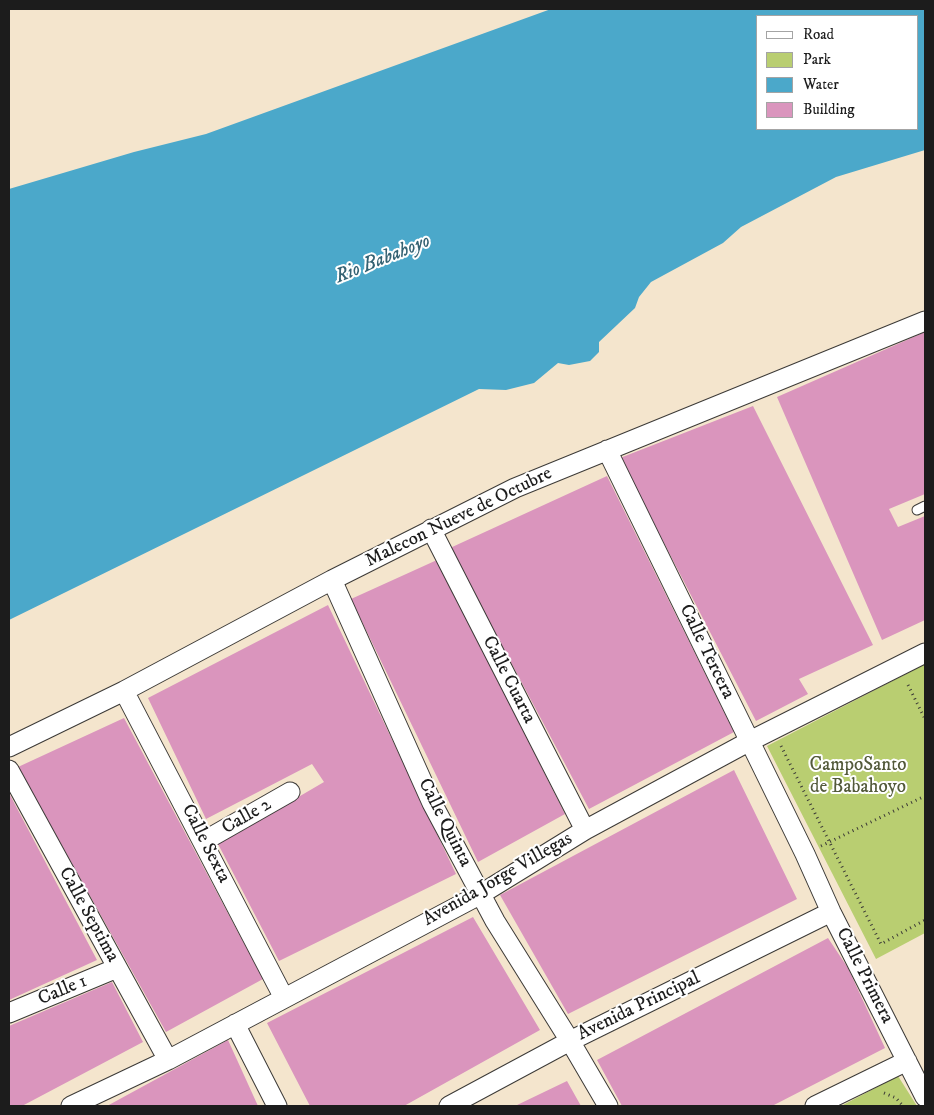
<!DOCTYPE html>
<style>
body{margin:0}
#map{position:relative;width:934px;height:1115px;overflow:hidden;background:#f4e5cd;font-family:"IM FELL DW Pica",serif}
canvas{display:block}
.frame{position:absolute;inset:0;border:10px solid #1c1c1c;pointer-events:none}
.legend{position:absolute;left:756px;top:15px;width:162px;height:115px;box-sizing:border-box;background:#fff;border:1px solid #a4a4a4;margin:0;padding:6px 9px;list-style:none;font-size:15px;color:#1c1c1c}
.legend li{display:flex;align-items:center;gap:10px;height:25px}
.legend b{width:25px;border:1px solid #a4a4a4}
</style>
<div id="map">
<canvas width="934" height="1115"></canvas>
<div class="frame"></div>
<ul class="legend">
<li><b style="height:6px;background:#fff"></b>Road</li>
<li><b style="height:14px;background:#b9ce71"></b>Park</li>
<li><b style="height:14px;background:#4ba8ca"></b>Water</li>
<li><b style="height:14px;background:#da95bd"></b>Building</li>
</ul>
</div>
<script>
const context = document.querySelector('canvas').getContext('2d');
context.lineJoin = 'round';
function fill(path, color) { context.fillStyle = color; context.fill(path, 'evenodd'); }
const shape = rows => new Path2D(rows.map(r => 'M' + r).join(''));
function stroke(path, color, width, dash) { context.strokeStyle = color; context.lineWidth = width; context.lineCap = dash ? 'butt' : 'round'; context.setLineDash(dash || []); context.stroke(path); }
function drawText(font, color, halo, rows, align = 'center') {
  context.font = font + ' "IM FELL DW Pica",serif'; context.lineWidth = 4; context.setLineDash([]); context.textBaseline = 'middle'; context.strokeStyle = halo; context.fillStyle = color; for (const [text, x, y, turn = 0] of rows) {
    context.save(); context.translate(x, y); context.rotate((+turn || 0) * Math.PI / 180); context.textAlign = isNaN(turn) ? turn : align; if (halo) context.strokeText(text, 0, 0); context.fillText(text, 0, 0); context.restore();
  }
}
fill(shape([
 [925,664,925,933,876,959,767,746],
 [898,1076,917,1106,841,1106]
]), '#b9ce71');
fill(shape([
 [551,9,925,9,925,150,836,177,741,227,723,243,651,282,639,297,635,308,599,342,599,352,590,361,569,365,558,363,534,383,506,390,479,389,9,620,9,189,134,152,206,134],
 [758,16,918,16,918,129,758,129]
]), '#4ba8ca');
fill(shape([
 [925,332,925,494,889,509,898,527,925,516,925,620,882,640,777,397],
 [753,406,873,645,799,679,808,694,756,721,620,458],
 [607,476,734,732,589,809,450,548],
 [437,560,565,814,478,862,351,599],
 [328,605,456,874,279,961,218,844,324,782,312,764,206,819,148,698],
 [124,718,263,979,166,1032,18,767],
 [734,770,797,899,568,1014,500,895],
 [9,793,97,960,9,1000],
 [473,917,540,1030,404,1106,310,1106,267,1023],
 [828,938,848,968,885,1048,772,1106,622,1106,597,1060],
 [112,982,143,1042,22,1106,9,1106,9,1026],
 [228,1040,258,1106,107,1106],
 [567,1081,581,1106,515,1106]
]), '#da95bd');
const lane = shape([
 [917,510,925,506]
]);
const street = shape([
 [607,450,805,854,831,912,925,1097],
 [431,529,585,830],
 [332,580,432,803,495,921,570,1041,608,1106],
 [124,691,284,998],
 [9,747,124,691,332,580,515,488,925,321],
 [9,770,168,1060],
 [204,841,290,792],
 [9,1013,117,968],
 [235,1024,277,1106],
 [71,1106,168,1060,481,894,585,830,750,741,925,653],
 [449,1106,570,1041,831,912],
 [815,1106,907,1061]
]);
stroke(lane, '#3c3a37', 11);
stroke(street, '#3c3a37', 21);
stroke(shape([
 [908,685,925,719],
 [781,746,881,944,925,920],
 [821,846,925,796],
 [884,1093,896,1098,903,1106]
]), '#3c3a37', 3, [1, 4]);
stroke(lane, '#fff', 9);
stroke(street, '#fff', 19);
drawText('19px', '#1c1c1c', '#fff', [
 ["Malecon Nueve de Octubre",459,518,-26],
 ["Calle Tercera",706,652,64],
 ["Calle Cuarta",508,680,63],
 ["Calle 2",247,817,-30],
 ["Calle Quinta",444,823,63],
 ["Calle Sexta",205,844,63],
 ["Avenida Jorge Villegas",498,880,-30],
 ["Calle Septima",88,915,61],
 ["Calle Primera",864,976,63],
 ["Calle 1",63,991,-23],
 ["Avenida Principal",639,1007,-26]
]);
drawText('19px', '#535a3a', '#fff', [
 ["CampoSanto",858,766],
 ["de Babahoyo",858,788]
]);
drawText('italic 20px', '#346273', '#fff', [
 ["Rio Babahoyo",383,260,-22]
]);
</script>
